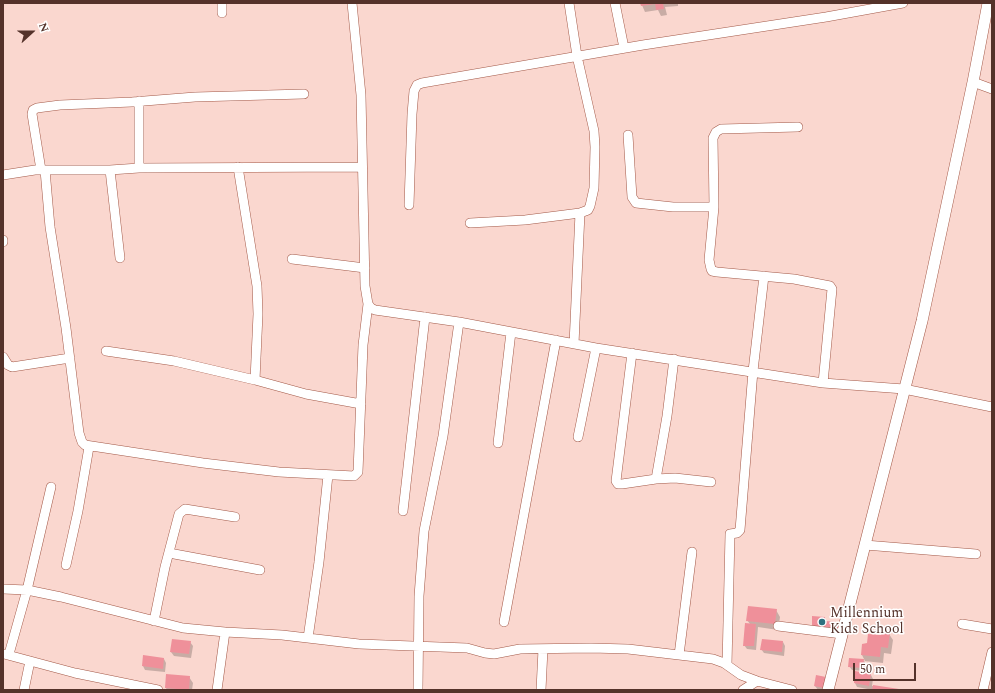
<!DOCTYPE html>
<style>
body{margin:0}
#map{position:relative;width:995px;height:693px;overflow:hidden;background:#fad7cf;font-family:Spectral,serif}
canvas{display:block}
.frame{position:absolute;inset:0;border:4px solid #54322a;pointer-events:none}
.north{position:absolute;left:12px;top:12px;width:40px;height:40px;-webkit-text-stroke:3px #fff;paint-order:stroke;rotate:69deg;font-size:11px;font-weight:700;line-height:16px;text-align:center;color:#54322a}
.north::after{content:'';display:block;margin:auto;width:14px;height:18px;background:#54322a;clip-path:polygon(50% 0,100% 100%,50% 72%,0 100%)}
.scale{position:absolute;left:853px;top:663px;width:63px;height:18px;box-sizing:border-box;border:2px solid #54322a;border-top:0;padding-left:5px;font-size:12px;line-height:14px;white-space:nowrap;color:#54322a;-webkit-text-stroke:3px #fff;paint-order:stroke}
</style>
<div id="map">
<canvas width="995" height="693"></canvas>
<div class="frame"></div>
<div class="north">N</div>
<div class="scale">50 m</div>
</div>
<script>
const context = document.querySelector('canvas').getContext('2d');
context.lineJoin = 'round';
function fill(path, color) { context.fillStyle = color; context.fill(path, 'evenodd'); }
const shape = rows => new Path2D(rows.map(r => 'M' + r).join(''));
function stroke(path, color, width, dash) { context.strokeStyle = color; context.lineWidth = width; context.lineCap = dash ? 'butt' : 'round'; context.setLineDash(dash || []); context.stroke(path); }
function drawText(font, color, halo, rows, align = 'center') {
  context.font = font + ' Spectral,serif'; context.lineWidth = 3; context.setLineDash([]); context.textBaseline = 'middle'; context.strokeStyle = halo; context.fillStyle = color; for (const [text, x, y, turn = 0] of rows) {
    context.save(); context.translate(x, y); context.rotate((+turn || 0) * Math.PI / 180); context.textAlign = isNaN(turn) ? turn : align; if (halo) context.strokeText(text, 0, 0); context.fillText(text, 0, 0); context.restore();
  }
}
fill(shape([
 [641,3,678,3,678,6,665,7,667,15,661,16,658,10,645,12],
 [776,610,780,617,778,630,758,627,756,650,747,649,744,645,750,624,747,620],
 [824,618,827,622,838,623,843,632,813,626],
 [889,634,893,640,891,654,884,653,883,663,864,661,866,664,865,671,852,670,849,666,850,659,865,661,862,655,882,637],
 [190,642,193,646,191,658,174,656,171,652],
 [783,642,785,646,784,656,764,653,761,649],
 [164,659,166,663,165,672,145,670,143,666],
 [871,675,873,679,872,686,898,690,873,690,857,687,855,683],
 [817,676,826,690,818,690,815,686],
 [189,677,193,683,192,690,167,690,166,688]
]), '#0003');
fill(shape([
 [640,3,655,3,655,4,641,6],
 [655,3,663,3,664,9,656,10],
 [748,606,777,609,775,624,746,621],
 [812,616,825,617,825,621,838,622,838,628,812,626],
 [745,623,756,624,754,646,743,646],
 [882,632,890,633,888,648,881,647,880,657,861,655,862,644,867,643,868,634,881,635],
 [172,639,191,641,189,654,170,652],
 [762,639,783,641,782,652,760,650],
 [143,655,164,658,163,669,142,666],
 [849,658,864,659,863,668,848,667],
 [855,671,871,674,869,686,854,683],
 [166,674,190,676,189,690,165,688],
 [816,675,826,677,824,688,814,686],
 [873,685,899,689,899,690,872,690]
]), '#ef909a');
const minor = shape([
 [222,3,222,13],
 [352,3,361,95,365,286,368,304,371,308,375,310,459,322,596,348,823,383,904,389,992,407],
 [615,3,624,48],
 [973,82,992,89],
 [798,127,721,129,716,132,713,138,714,207,709,260,711,269,712,271,717,272,794,279,830,286,832,289,823,383],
 [628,135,632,197,636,203,673,207,714,207],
 [238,167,257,286,258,314,255,380],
 [139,168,139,101],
 [41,170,32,114,33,110,37,108,60,105,132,102,195,97,304,94],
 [45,170,50,227,66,328,79,433,82,442,85,445,203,463,279,472,354,476,358,472,363,345,368,304],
 [110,170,120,258],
 [3,175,35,170,110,170,139,168,362,167],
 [409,205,412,114,414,91,417,85,422,83,643,45,826,17,903,3],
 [470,223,525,220,580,213,588,210,590,206,594,188,595,147,594,131,577,56,569,3],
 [3,240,3,242],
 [292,259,365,268],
 [574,344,580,213],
 [106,351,174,361,255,380,306,394,361,404],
 [632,353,616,481,618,484,622,484,656,479,675,478,711,482],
 [3,357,8,365,12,367,70,358],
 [578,437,596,348],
 [498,443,511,332],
 [656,479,667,416,674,359],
 [403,511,425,317],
 [865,545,976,554],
 [169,553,260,570],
 [66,565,78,511,89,447],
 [3,589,27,590,61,597,183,628,225,632,282,635,359,644,467,648,485,653,494,654,520,649,591,648,628,649,713,659,724,663,741,675,757,681,792,690],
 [154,621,165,567,179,514,185,509,235,517],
 [504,622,556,340],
 [962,624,992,629],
 [778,626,842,634],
 [308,638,319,562,328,475],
 [4,654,75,673,158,690],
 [9,654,27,590,51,487],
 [679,655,692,552],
 [727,665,730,534,737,533,740,530,753,371,764,276],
 [24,690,30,661],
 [217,690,225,632],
 [418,690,419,596,424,531,443,436,459,322],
 [541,690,543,649],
 [743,690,757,681],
 [983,690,992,652]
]);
const major = shape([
 [828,690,922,321,973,82,988,3]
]);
stroke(minor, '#a35948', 10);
stroke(major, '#a35948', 12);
stroke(minor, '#fff', 9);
stroke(major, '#fff', 11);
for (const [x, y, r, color] of [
 [822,622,4,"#2d7280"]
]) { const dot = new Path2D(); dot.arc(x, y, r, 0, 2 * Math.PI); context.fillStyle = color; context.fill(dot); stroke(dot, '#fff', 1.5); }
drawText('14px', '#54322a', '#fff', [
 ["Millennium",830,614],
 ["Kids School",830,630]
], 'left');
</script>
